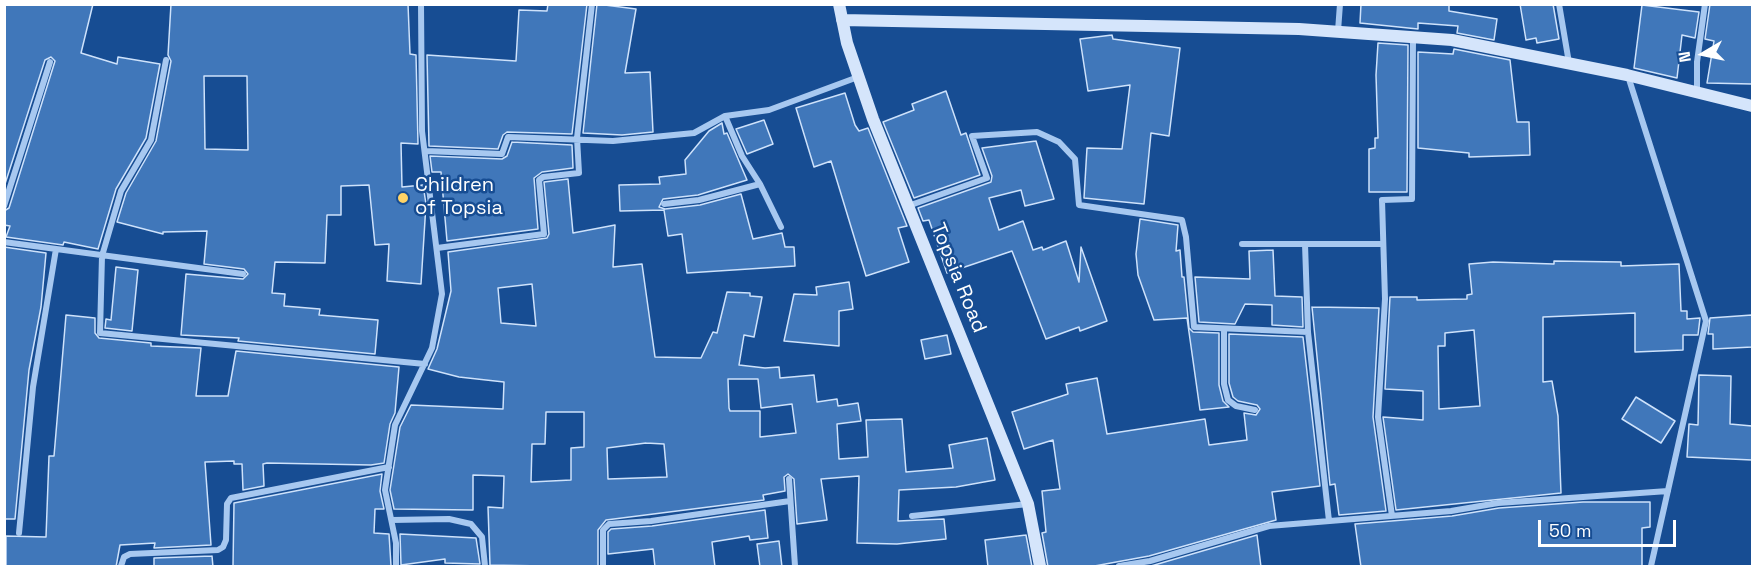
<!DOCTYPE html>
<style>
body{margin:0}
#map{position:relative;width:1757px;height:571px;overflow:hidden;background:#174d93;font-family:"Space Grotesk",sans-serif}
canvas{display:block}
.frame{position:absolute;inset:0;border:6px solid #fff;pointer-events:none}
.north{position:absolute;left:1673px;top:24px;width:60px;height:60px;-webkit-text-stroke:4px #174d93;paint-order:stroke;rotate:261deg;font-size:16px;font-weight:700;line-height:24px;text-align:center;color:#fff}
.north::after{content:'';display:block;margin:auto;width:21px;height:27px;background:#fff;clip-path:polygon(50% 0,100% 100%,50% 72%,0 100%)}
.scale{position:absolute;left:1538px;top:520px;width:138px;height:27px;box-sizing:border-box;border:3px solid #fff;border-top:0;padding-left:8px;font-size:18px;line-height:21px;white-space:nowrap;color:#fff;-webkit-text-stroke:4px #174d93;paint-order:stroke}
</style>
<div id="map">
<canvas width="1757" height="571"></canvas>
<div class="frame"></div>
<div class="north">N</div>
<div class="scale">50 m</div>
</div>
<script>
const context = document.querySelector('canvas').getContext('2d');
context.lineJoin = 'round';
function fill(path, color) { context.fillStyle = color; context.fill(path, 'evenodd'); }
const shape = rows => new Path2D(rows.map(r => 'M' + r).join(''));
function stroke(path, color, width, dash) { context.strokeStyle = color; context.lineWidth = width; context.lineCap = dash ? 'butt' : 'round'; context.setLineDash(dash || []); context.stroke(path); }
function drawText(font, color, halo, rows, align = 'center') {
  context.font = font + ' "Space Grotesk",sans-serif'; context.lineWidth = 5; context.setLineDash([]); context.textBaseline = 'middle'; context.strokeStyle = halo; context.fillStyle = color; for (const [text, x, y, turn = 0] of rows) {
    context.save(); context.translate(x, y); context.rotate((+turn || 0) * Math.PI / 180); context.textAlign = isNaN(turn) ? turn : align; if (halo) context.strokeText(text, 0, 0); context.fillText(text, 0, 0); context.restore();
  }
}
const building = shape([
 [4,4,93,4,81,53,117,64,118,57,160,64,146,138,116,189,98,249,64,242,63,245,6,237,10,226,4,225,4,211,9,208,55,61,51,57,45,60,4,187,4,4],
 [171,4,408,4,410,54,416,55,418,144,401,143,402,187,423,185,426,204,421,284,387,281,389,244,375,245,369,185,341,186,341,215,327,215,325,263,275,262,272,293,285,294,284,306,320,309,319,315,378,320,375,354,238,341,239,338,181,335,186,274,243,279,248,274,244,269,204,264,207,231,163,232,163,234,117,222,126,193,156,141,171,61,168,55,171,4],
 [204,76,247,76,248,150,205,149,204,76],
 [548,4,587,4,572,134,507,132,503,135,498,149,429,146,427,55,516,61,519,10,547,11,548,4],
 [597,4,636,9,625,73,650,72,653,132,622,135,583,133,597,4],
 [1361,4,1449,4,1449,11,1497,19,1494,40,1457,33,1458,26,1418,23,1418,29,1360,23,1361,4],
 [1520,4,1553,4,1559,39,1537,43,1536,38,1526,40,1520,4],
 [1710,4,1752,4,1752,84,1707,83,1714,41,1705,39,1710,4],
 [1642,5,1699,12,1695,38,1682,35,1677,78,1634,68,1642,5],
 [1112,35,1113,39,1180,48,1169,136,1151,133,1144,204,1084,198,1087,148,1122,149,1130,85,1088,91,1080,39,1112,35],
 [1378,43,1408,45,1407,192,1369,192,1369,149,1375,148,1375,138,1378,138,1376,75,1378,43],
 [1454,49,1510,60,1517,122,1529,122,1530,155,1469,157,1469,153,1418,148,1418,52,1453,54,1454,49],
 [946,91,961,135,966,133,980,175,914,198,883,122,914,110,912,104,946,91],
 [845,93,855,125,859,131,868,128,907,226,898,228,909,262,866,276,831,161,814,167,796,108,845,93],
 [764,120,773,144,747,154,736,129,764,120],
 [722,123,724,134,727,133,747,180,698,195,663,199,659,207,665,209,700,205,741,194,753,239,782,233,785,247,794,247,795,266,687,273,682,234,668,236,664,210,620,211,619,185,660,184,659,177,686,174,685,160,709,131,722,123],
 [1036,141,1054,199,1025,206,1021,190,989,198,999,230,1023,221,1033,250,1042,247,1043,250,1066,241,1079,282,1081,247,1107,321,1080,331,1079,327,1046,339,1012,251,947,273,929,220,923,221,918,208,991,182,992,176,982,148,1036,141],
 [512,142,572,145,573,168,542,172,534,178,538,229,447,241,441,172,432,172,430,156,502,159,507,156,512,142],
 [568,179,573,233,615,225,613,267,642,264,655,357,701,358,713,332,717,333,727,292,750,293,750,296,762,297,754,337,744,335,739,365,765,368,779,367,780,378,814,375,817,402,837,399,838,406,858,403,861,421,837,424,839,459,868,457,866,420,902,419,906,472,953,468,949,445,987,438,995,480,956,487,899,490,898,521,944,519,946,539,897,544,857,543,859,476,821,479,827,520,797,524,794,479,788,474,784,477,785,491,763,495,764,500,606,520,598,530,598,567,490,565,488,507,503,508,504,476,473,475,473,510,394,509,390,490,400,427,411,405,503,409,504,382,459,377,428,369,437,349,451,291,448,252,547,238,549,234,544,182,568,179],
 [532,284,536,326,501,323,498,288,532,284],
 [728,379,758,379,761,408,792,404,796,433,760,437,760,411,730,411,729,408,728,379],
 [546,412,584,412,584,447,571,448,571,480,531,482,532,444,545,444,546,412],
 [646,443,664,444,667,477,608,479,607,448,646,443],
 [1140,219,1178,225,1176,251,1180,250,1182,277,1184,277,1189,328,1193,332,1219,333,1219,385,1223,401,1229,407,1200,410,1187,318,1154,320,1138,275,1136,254,1140,219],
 [4,247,46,253,41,307,29,370,15,519,4,519,4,247],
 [1273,250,1275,296,1302,297,1303,327,1272,325,1272,305,1245,304,1235,324,1199,322,1195,277,1250,279,1249,251,1273,250],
 [1554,261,1621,262,1621,266,1679,264,1681,311,1687,311,1687,319,1700,318,1698,335,1683,335,1683,350,1635,352,1635,313,1543,317,1543,382,1552,381,1558,416,1561,493,1396,510,1383,417,1423,420,1423,391,1385,389,1390,297,1417,297,1417,300,1467,299,1467,295,1472,294,1469,264,1493,262,1554,264,1554,261],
 [1474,330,1480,406,1439,409,1438,346,1445,346,1445,333,1474,330],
 [116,267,138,270,132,331,105,328,106,319,111,320,116,267],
 [849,282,853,309,839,311,839,346,784,341,794,294,817,295,816,287,849,282],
 [1312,307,1379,308,1373,417,1386,511,1339,515,1335,484,1330,485,1312,307],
 [66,315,95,318,95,333,99,338,151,343,151,346,201,348,196,396,228,396,236,351,399,367,395,413,390,424,384,463,371,465,267,463,263,464,264,486,243,490,242,464,234,464,234,461,205,462,211,545,154,548,155,543,120,545,116,567,6,567,6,536,46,537,49,456,54,456,66,315],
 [1752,315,1752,347,1713,349,1713,334,1708,334,1710,318,1752,315],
 [1229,334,1303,337,1320,486,1272,492,1276,520,1149,556,1089,567,1048,567,1042,533,1046,532,1042,491,1060,489,1053,440,1024,449,1012,412,1068,394,1066,384,1097,378,1107,434,1205,419,1209,445,1247,440,1244,413,1256,415,1260,409,1257,405,1238,401,1233,397,1229,383,1229,334],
 [947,335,951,354,925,359,921,340,947,335],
 [1699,375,1731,376,1730,424,1752,426,1752,460,1687,457,1689,424,1698,425,1699,375],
 [1636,397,1675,421,1661,443,1622,419,1636,397],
 [382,474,380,491,384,509,375,509,374,533,389,534,391,566,233,566,234,503,382,474],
 [1583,502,1650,502,1650,527,1642,528,1642,567,1361,567,1355,524,1452,516,1499,508,1583,502],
 [765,510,768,538,750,540,749,536,712,542,715,567,655,567,653,549,608,554,608,532,611,529,652,526,765,510],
 [400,534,476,538,480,564,445,563,445,559,401,565,400,534],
 [1026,535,1032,567,988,567,985,540,1026,535],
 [1257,535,1261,567,1149,567,1151,566,1257,535],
 [779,541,782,567,760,567,757,544,779,541],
 [212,556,213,567,154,567,154,558,212,556]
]);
fill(building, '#4077ba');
stroke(building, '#cee2fb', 1.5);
stroke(shape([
 [1559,4,1569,63],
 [1338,31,1340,4],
 [166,60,151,140,121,191,102,256,100,333,425,364],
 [1628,76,1706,321,1651,566],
 [1697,90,1697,62,1705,4],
 [725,116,742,156,760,184,781,227],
 [426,151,502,154,508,137,613,141,694,133,725,116,769,110,858,77],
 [664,204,699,200,760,184],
 [4,206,50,62],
 [908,206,987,178,972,136,1037,132,1059,142,1075,159,1079,205,1182,220,1186,237,1194,327,1308,332],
 [4,242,243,274],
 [1242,244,1382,244],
 [1305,244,1308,332,1329,521],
 [437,248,544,234,539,180,543,177,579,173,577,138,592,4],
 [1224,329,1224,384,1228,400,1236,406,1255,410],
 [789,479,795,566],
 [912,516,1028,504],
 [1392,516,1378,417,1385,299,1382,200,1412,199,1413,37],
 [392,520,449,519,471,524,482,537,485,566],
 [19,533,33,387,56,249],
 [121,566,124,557,130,554,218,550,223,547,226,540,227,504,231,498,389,467],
 [396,566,396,543,385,490,395,425,432,348,442,294,422,131,421,4],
 [603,566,603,530,609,524,651,521,790,501],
 [1119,566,1150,561,1269,526,1451,511,1498,503,1668,491]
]), '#a7c8f0', 6);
stroke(shape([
 [839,4,847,43,873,119,1028,504,1040,566],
 [842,20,1299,29,1452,40,1627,75,1752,106]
]), '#d5e5fb', 12);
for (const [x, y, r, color] of [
 [403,198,6,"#ffd366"]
]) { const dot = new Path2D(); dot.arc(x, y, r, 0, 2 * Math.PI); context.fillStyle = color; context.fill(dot); stroke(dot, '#174d93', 2); }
drawText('20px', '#fff', '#174d93', [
 ["Children",415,186],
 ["of Topsia",415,209]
], 'left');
drawText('20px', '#fff', '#174d93', [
 ["Topsia Road",958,278,68]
]);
</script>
